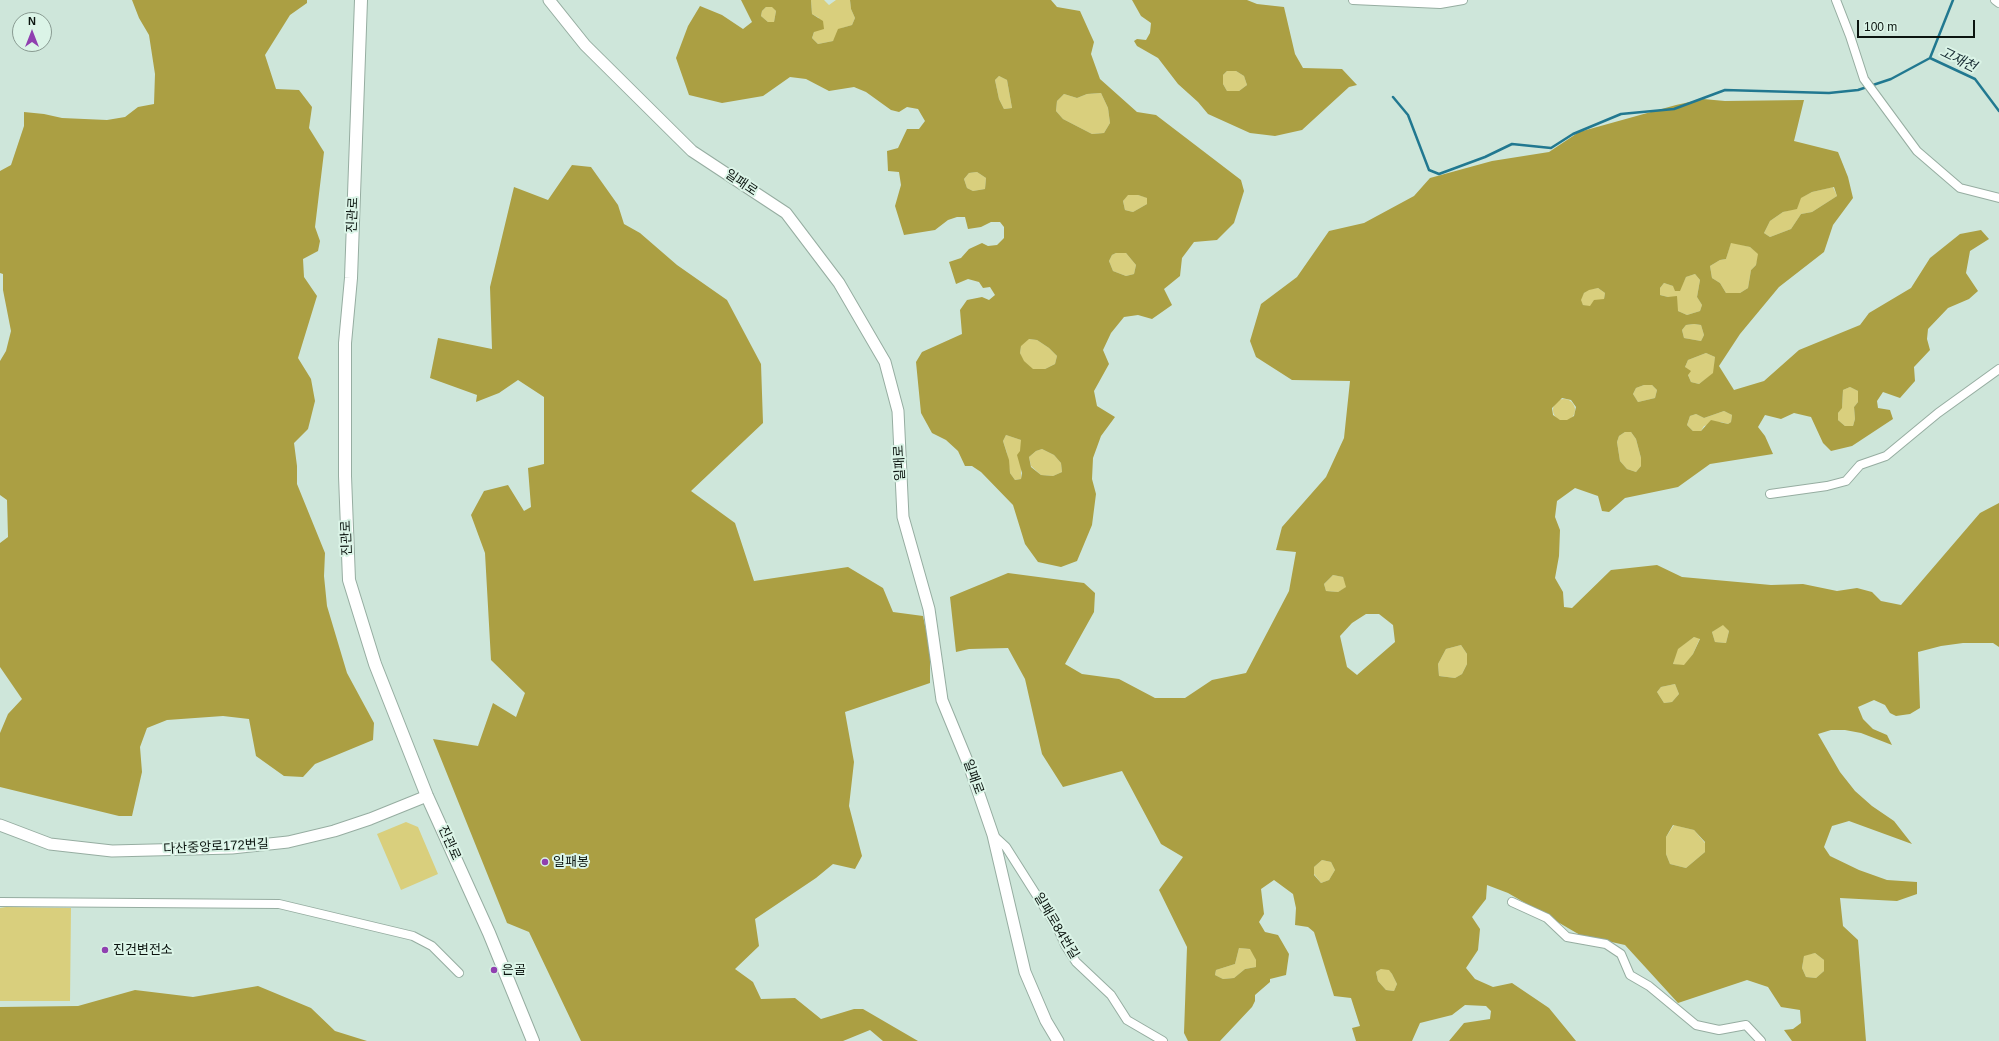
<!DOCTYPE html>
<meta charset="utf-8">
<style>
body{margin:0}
#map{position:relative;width:1999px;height:1041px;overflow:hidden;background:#cee6da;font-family:Helvetica,sans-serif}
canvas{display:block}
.north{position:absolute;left:12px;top:12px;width:40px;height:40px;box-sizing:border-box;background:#dbf4e7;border:1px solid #889a91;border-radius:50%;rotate:0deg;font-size:11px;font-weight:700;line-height:16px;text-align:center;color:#0b140f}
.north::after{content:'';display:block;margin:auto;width:14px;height:18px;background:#9040b0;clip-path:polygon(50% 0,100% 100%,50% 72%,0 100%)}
.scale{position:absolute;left:1857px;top:20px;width:118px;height:18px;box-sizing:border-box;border:2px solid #0b140f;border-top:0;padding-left:5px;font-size:12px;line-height:14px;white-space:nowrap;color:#0b140f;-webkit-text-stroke:3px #dbf4e7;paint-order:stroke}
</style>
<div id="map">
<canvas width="1999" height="1041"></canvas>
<div class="north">N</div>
<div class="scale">100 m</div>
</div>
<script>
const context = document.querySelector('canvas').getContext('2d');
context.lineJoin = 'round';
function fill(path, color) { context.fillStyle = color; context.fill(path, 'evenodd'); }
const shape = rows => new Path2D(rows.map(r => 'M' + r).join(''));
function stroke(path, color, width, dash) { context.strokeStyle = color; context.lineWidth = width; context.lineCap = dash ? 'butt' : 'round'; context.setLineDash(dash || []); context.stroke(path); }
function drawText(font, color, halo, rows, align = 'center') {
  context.font = font + ' Helvetica,"Noto Sans KR",sans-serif'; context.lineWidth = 4; context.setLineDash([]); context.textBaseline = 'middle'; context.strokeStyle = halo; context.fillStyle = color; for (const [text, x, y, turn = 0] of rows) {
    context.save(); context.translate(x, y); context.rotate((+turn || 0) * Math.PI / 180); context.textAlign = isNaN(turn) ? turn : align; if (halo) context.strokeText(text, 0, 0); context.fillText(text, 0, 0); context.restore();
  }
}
fill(shape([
 [811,0,824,0,829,5,836,0,850,0,851,9,855,18,852,25,842,28,833,41,818,44,812,38,819,18,812,14],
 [772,6,776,11,774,22,768,22,761,16,762,11,766,7],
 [1227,71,1236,71,1244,76,1247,85,1239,91,1227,91,1223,84,1223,75],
 [999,76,1007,80,1012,108,1004,109,999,99,995,80],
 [1101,93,1108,108,1110,123,1104,133,1092,134,1063,119,1056,111,1057,101,1064,94,1077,98,1087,94],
 [977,172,986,178,985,189,973,191,967,188,964,179,969,173],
 [1833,187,1837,196,1812,212,1801,214,1791,229,1770,237,1764,233,1770,221,1783,212,1797,208,1800,198,1812,192],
 [1127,195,1138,195,1148,198,1147,204,1133,212,1125,210,1123,201],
 [1731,242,1750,247,1759,254,1756,265,1751,270,1748,288,1740,293,1726,293,1720,283,1712,278,1710,266,1720,260,1726,259],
 [1116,253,1126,253,1136,265,1134,274,1126,276,1113,271,1109,261,1112,255],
 [1695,274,1700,280,1697,297,1702,305,1700,311,1687,315,1678,311,1668,297,1660,295,1660,288,1664,283,1673,286,1682,285,1686,277],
 [1598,288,1605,293,1604,299,1590,307,1583,305,1580,300,1584,293,1589,289],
 [1694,324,1701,325,1704,335,1701,341,1684,338,1682,330,1686,325],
 [1028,339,1037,340,1049,348,1057,356,1055,364,1045,369,1032,369,1023,361,1020,353,1021,345],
 [1706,353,1715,357,1714,373,1699,384,1691,382,1685,367,1688,360],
 [1644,385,1652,385,1657,390,1655,398,1638,402,1633,394,1636,388],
 [1850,387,1858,391,1858,402,1854,407,1855,419,1853,426,1845,426,1838,420,1838,413,1842,407,1843,390],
 '1553 410a11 11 0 1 1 22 0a11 11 0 1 1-22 0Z',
 [1724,411,1732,415,1731,422,1728,424,1721,422,1704,426,1701,431,1693,431,1687,425,1690,416,1696,414,1704,418],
 [1625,432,1631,432,1636,439,1641,458,1641,466,1636,472,1627,469,1620,461,1617,442,1619,436],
 [1006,435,1021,440,1021,479,1015,480,1010,473,1007,453,1003,441],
 [1042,449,1054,455,1061,463,1062,472,1053,476,1041,475,1031,466,1029,457,1036,451],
 [1333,575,1343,577,1347,587,1338,592,1326,591,1324,584],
 [1723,624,1729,631,1726,643,1715,642,1712,632],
 [1694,637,1700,638,1693,654,1684,666,1673,664,1677,649],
 [1461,645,1467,654,1467,664,1462,674,1455,678,1439,676,1438,664,1446,649],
 [1675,684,1679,694,1672,702,1664,703,1657,692,1661,687],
 [406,822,418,827,438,874,401,890,377,834],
 [1674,825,1694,830,1705,843,1705,852,1686,868,1670,864,1666,854,1666,837],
 [1322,860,1331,862,1335,870,1329,880,1321,883,1314,874,1314,867],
 [6,907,71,908,70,1001,0,1001,0,908],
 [1239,948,1251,949,1256,960,1256,967,1245,969,1234,978,1223,979,1215,975,1216,970,1235,964],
 [1815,953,1824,960,1824,971,1816,978,1806,977,1802,968,1804,955],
 [1381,969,1389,969,1392,974,1397,984,1394,991,1386,990,1378,981,1376,972]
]), '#d9cf7d');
fill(shape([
 [132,0,307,0,307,3,290,15,265,55,276,89,299,90,312,107,309,128,324,152,315,227,320,241,318,251,303,259,304,277,317,296,298,358,311,379,315,401,308,429,294,443,297,466,297,484,325,553,324,576,327,606,347,673,374,723,373,740,315,764,303,777,284,776,256,756,249,719,223,716,167,720,147,728,140,747,142,772,132,816,119,816,0,787,0,733,8,714,22,699,0,667,0,543,8,537,7,500,0,495,0,361,6,351,11,331,3,290,3,274,0,273,0,171,11,165,24,126,24,112,44,114,62,118,107,120,125,117,138,107,154,104,155,74,149,35,139,18],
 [741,0,811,0,812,14,823,21,824,29,814,32,812,38,818,44,833,41,838,29,852,25,855,18,851,9,850,0,1051,0,1057,7,1080,11,1094,42,1091,54,1100,79,1137,112,1156,115,1241,180,1244,191,1234,223,1217,240,1194,242,1182,258,1180,276,1164,289,1172,305,1152,319,1138,315,1124,317,1111,333,1103,350,1109,364,1094,391,1097,406,1115,417,1101,436,1093,458,1092,479,1096,494,1092,525,1077,561,1061,567,1038,562,1025,544,1013,505,981,472,972,466,965,466,958,451,946,440,932,433,921,413,916,362,922,352,962,334,960,310,967,300,982,297,989,300,995,295,990,287,983,288,979,282,968,279,956,284,949,262,961,258,969,249,982,243,988,246,997,245,1004,238,1004,227,1000,222,991,222,981,227,968,229,965,217,957,217,948,220,935,230,904,235,895,206,901,185,899,172,888,171,887,151,898,148,907,129,919,129,925,121,918,109,907,107,899,112,891,110,866,92,854,87,829,91,806,79,790,77,763,96,722,103,689,95,676,58,688,26,700,6,722,15,743,29,752,22],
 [766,7,772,7,776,11,774,22,768,22,761,16,762,11],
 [999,76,1007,80,1012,108,1004,109,999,99,995,80],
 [1101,93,1108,108,1110,123,1104,133,1092,134,1063,119,1056,111,1057,101,1064,94,1077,98,1087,94],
 [977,172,986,178,985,189,973,191,967,188,964,179,969,173],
 [1128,195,1138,195,1147,198,1147,204,1133,212,1125,210,1123,201],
 [1116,253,1126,253,1136,265,1134,274,1126,276,1113,271,1109,261,1112,255],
 [1029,339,1037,340,1049,348,1057,356,1055,364,1045,369,1033,369,1024,361,1020,353,1021,346],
 [1006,435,1021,440,1020,451,1017,455,1022,473,1021,479,1015,480,1010,473,1009,460,1003,441],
 [1042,449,1054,455,1061,463,1062,472,1053,476,1041,475,1031,467,1029,457,1036,451],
 [1132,0,1247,0,1257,4,1284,7,1295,54,1303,68,1342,69,1357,85,1349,87,1302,130,1275,136,1250,133,1208,114,1198,102,1178,84,1158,58,1137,46,1134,41,1137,39,1146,40,1150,33,1151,23,1141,16],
 [1227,71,1236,71,1244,76,1247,85,1239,91,1227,91,1223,84,1223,75],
 [1703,99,1725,101,1804,100,1794,141,1838,152,1848,177,1853,198,1833,225,1824,252,1779,287,1740,334,1719,366,1734,390,1764,381,1799,350,1860,325,1869,313,1911,288,1930,258,1960,234,1981,230,1989,239,1970,251,1966,273,1978,291,1969,299,1948,308,1928,329,1927,339,1930,350,1914,367,1915,381,1900,398,1883,392,1877,401,1878,408,1890,410,1893,419,1852,446,1831,451,1823,443,1811,417,1794,413,1781,419,1765,415,1758,427,1765,436,1773,454,1710,464,1678,487,1625,498,1609,512,1602,511,1598,496,1575,488,1557,501,1555,517,1560,530,1559,556,1555,578,1563,592,1564,607,1572,608,1611,570,1657,565,1682,577,1771,585,1803,584,1837,591,1857,588,1872,592,1881,601,1901,605,1980,513,1999,503,1999,647,1993,643,1963,643,1941,646,1918,652,1920,708,1910,714,1896,716,1890,713,1885,705,1874,700,1858,707,1863,719,1873,729,1887,735,1892,745,1861,733,1845,730,1831,730,1818,734,1840,772,1855,791,1872,806,1894,821,1912,844,1849,821,1832,826,1824,847,1830,856,1859,870,1887,880,1917,882,1917,894,1897,901,1840,898,1843,926,1858,940,1866,1041,1792,1041,1784,1030,1793,1029,1801,1023,1800,1010,1781,1007,1768,987,1747,980,1678,1003,1625,945,1580,935,1508,893,1487,885,1486,899,1472,917,1480,929,1478,950,1466,968,1475,979,1493,987,1512,983,1549,1008,1576,1041,1449,1041,1464,1023,1490,1019,1491,1011,1486,1006,1465,1005,1452,1015,1420,1023,1412,1041,1356,1041,1352,1028,1360,1026,1351,998,1334,996,1314,932,1308,927,1295,925,1296,908,1293,894,1274,880,1261,889,1264,914,1259,922,1265,932,1278,935,1289,954,1286,975,1270,979,1270,982,1255,995,1255,1001,1252,1007,1220,1041,1188,1041,1184,1033,1187,947,1159,890,1183,857,1161,844,1122,771,1063,787,1042,754,1025,679,1008,648,969,649,956,652,950,597,1008,573,1084,583,1095,593,1094,612,1065,664,1082,674,1119,679,1155,698,1185,698,1212,680,1246,673,1289,591,1296,552,1276,550,1282,527,1326,477,1344,438,1350,381,1292,380,1256,357,1250,341,1261,304,1297,277,1329,231,1364,223,1414,196,1430,178,1492,161,1549,152,1579,132,1676,105],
 [1834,187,1837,196,1812,212,1801,214,1791,229,1770,237,1764,233,1770,221,1783,212,1797,209,1801,198,1812,192],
 [1731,243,1750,247,1758,254,1756,265,1751,270,1748,288,1740,293,1726,293,1720,283,1712,278,1710,266,1720,260,1726,259],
 [1695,274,1700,280,1697,297,1702,305,1700,311,1687,315,1678,311,1677,296,1668,297,1660,295,1660,288,1664,283,1673,286,1675,291,1680,291,1686,277],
 [1598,288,1605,293,1604,299,1594,300,1590,306,1583,305,1581,300,1584,293,1589,290],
 [1694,324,1701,325,1704,335,1701,341,1684,338,1682,330,1686,325],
 [1706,353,1715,357,1713,373,1699,384,1691,382,1688,375,1691,371,1685,367,1688,360],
 [1644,385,1652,385,1657,390,1655,398,1638,402,1633,394,1636,388],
 [1850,387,1858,391,1858,402,1854,407,1855,419,1853,426,1845,426,1838,420,1838,413,1842,408,1843,390],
 [1562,398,1571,400,1576,407,1574,416,1567,420,1560,420,1553,415,1552,408],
 [1724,411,1732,415,1731,422,1728,424,1711,420,1701,431,1693,431,1687,425,1690,416,1696,414,1704,418],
 [1625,432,1631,432,1636,439,1641,458,1641,466,1636,472,1627,469,1620,461,1617,442,1619,436],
 [1333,575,1343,577,1346,587,1338,592,1326,591,1324,584],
 [1366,614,1379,614,1393,625,1395,642,1357,675,1347,667,1340,636,1352,623],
 [1723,625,1729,631,1726,643,1715,642,1712,632],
 [1694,637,1700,639,1693,654,1684,665,1673,664,1678,649],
 [1461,645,1467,654,1467,664,1462,674,1455,678,1439,676,1438,664,1446,649],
 [1675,684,1679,694,1672,702,1664,703,1657,692,1661,687],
 [1673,825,1694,830,1705,842,1705,852,1686,868,1670,864,1666,854,1666,837],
 [1322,860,1331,862,1335,870,1329,880,1321,883,1314,875,1314,867],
 [1239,948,1250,949,1256,960,1256,967,1245,969,1234,978,1223,979,1215,975,1216,970,1235,964],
 [1815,953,1824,960,1824,971,1816,978,1806,977,1802,968,1804,956],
 [1381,969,1389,970,1392,974,1397,984,1394,991,1386,990,1378,981,1376,972],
 [572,165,591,167,618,205,624,224,640,233,677,265,727,300,761,364,763,423,691,491,735,523,754,581,848,567,883,588,893,612,923,616,930,648,930,683,845,712,854,762,849,806,862,856,855,869,833,864,816,878,755,919,759,946,735,969,753,982,761,999,795,998,821,1019,854,1009,863,1009,918,1041,883,1041,870,1030,843,1041,581,1041,529,932,507,923,433,739,478,746,493,703,516,717,525,693,491,660,485,553,471,515,484,491,508,485,524,511,531,507,528,468,544,464,544,397,518,380,499,393,476,402,477,395,430,378,438,338,492,349,490,287,514,187,548,200],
 [258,986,311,1008,335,1031,367,1041,0,1041,0,1007,78,1006,135,990,193,997]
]), '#ab9f43');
stroke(shape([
 [1953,0,1930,58,1975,79,1999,111],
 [1393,97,1408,115,1429,170,1439,174,1485,157,1512,144,1551,148,1573,134,1621,114,1674,109,1725,90,1829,93,1858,90,1891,79,1930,58]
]), '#217890', 2.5);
const minor = shape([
 [1353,0,1440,4,1463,0],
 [1836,0,1850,36,1864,79,1917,151,1960,188,1999,198],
 [1995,0,1999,3],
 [1770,494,1827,486,1846,481,1860,465,1886,456,1938,413,1999,369],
 [993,835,1006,847,1058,929,1065,945,1076,962,1111,995,1127,1020,1163,1041],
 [0,902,279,904,413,936,432,946,459,973],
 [1512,902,1547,918,1567,937,1606,944,1621,954,1630,975,1649,986,1696,1025,1719,1030,1746,1025,1761,1041]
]);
const tertiary = shape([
 [549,0,585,45,692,151,786,213,839,283,885,362,898,411,903,517,929,609,942,700,970,768,993,835,1025,972,1046,1021,1058,1041],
 [0,825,50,844,112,851,232,848,288,842,334,831,370,819,427,796]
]);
const secondary = shape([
 [361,0,351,278,345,343,345,476,349,580,375,664,427,796,489,933,533,1041]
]);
stroke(minor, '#96ada1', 10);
stroke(tertiary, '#96ada1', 13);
stroke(secondary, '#96ada1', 14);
stroke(minor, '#fff', 8);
stroke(tertiary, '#fff', 11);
stroke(secondary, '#fff', 12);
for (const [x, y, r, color] of [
 [545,862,4,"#9040b0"],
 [105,950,4,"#9040b0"],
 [494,970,4,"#9040b0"]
]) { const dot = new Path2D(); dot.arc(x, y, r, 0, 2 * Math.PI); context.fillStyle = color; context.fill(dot); stroke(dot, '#dbf4e7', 1.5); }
drawText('13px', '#0b140f', '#dbf4e7', [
 ["일패로",741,183,34],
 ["진관로",353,215,-87],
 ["일패로",900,463,-93],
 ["진관로",347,538,-92],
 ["일패로",973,777,70],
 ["진관로",449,843,66],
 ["다산중앙로172번길",216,847,-3],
 ["일패로84번길",1056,926,59]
]);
drawText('13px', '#0b140f', '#dbf4e7', [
 ["일패봉",553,862],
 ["진건변전소",113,950],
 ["은골",502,970]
], 'left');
drawText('italic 14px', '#1a2e35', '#dbf4e7', [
 ["고재천",1958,60,26]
]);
</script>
